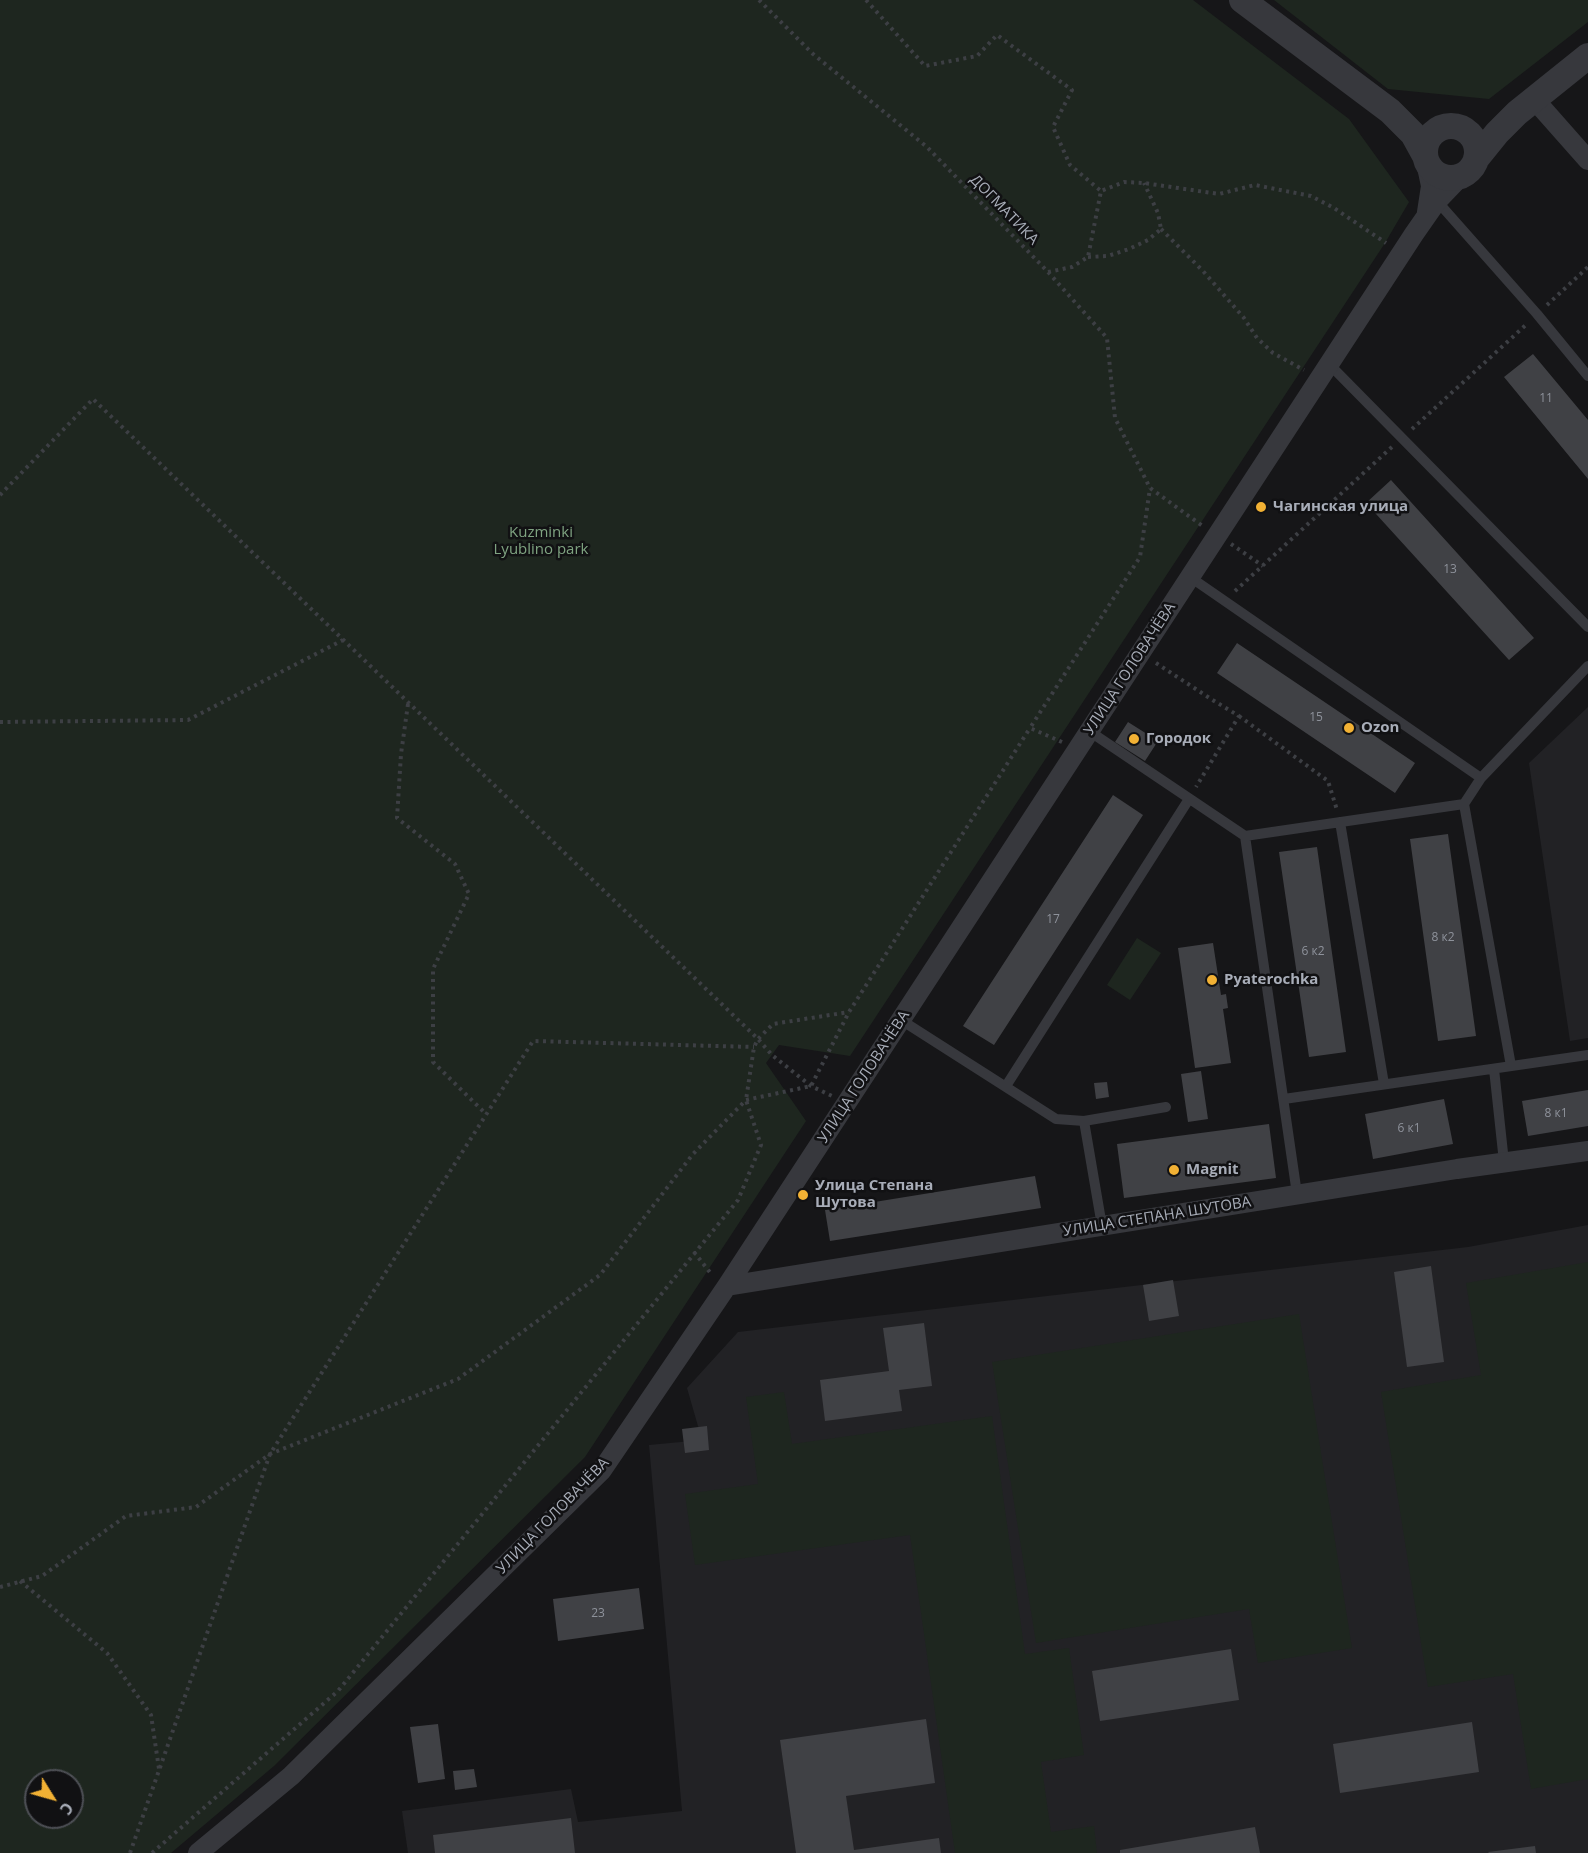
<!DOCTYPE html>
<meta charset="utf-8">
<style>
body{margin:0}
#map{position:relative;width:1588px;height:1853px;overflow:hidden;background:#161618;font-family:"Open Sans",sans-serif}
canvas{display:block}
.north{position:absolute;left:24px;top:1769px;width:60px;height:60px;box-sizing:border-box;background:#111113;border:2px solid #4d4f55;border-radius:50%;rotate:127deg;font-size:16px;font-weight:700;line-height:24px;text-align:center;color:#a8adb8}
.north::after{content:'';display:block;margin:auto;width:21px;height:27px;background:#f2b134;clip-path:polygon(50% 0,100% 100%,50% 72%,0 100%)}
</style>
<div id="map">
<canvas width="1588" height="1853"></canvas>
<div class="north">С</div>
</div>
<script>
const context = document.querySelector('canvas').getContext('2d');
context.lineJoin = 'round';
function fill(path, color) { context.fillStyle = color; context.fill(path, 'evenodd'); }
const shape = rows => new Path2D(rows.map(r => 'M' + r).join(''));
function stroke(path, color, width, dash) { context.strokeStyle = color; context.lineWidth = width; context.lineCap = dash ? 'butt' : 'round'; context.setLineDash(dash || []); context.stroke(path); }
function drawText(font, color, halo, rows, align = 'center') {
  context.font = font + ' "Open Sans",sans-serif'; context.lineWidth = 5; context.setLineDash([]); context.textBaseline = 'middle'; context.strokeStyle = halo; context.fillStyle = color; for (const [text, x, y, turn = 0] of rows) {
    context.save(); context.translate(x, y); context.rotate((+turn || 0) * Math.PI / 180); context.textAlign = isNaN(turn) ? turn : align; if (halo) context.strokeText(text, 0, 0); context.fillText(text, 0, 0); context.restore();
  }
}
fill(shape([
 [1588,707,1588,1038,1570,1041,1529,763],
 [1588,1225,1588,1853,408,1853,402,1811,571,1789,578,1822,682,1811,649,1445,702,1440,687,1388,738,1332,1468,1247]
]), '#222225');
fill(shape([
 [0,0,1193,0,1349,119,1409,202,1385,243,850,1056,779,1045,766,1063,806,1121,585,1457,274,1766,171,1853,0,1853],
 [36,1781,72,1781,72,1817,36,1817],
 [1274,0,1588,0,1588,22,1489,99,1388,89],
 [1137,938,1161,953,1130,1000,1107,985],
 [1588,1262,1588,1779,1531,1789,1513,1674,1428,1687,1381,1392,1481,1375,1466,1283],
 [1299,1314,1352,1648,1258,1663,1249,1609,1036,1643,992,1362],
 [784,1392,792,1444,992,1416,1025,1654,1069,1648,1084,1755,1041,1762,1051,1832,1094,1826,1097,1853,955,1853,910,1535,695,1565,685,1494,758,1484,746,1397]
]), '#1e261f');
fill(shape([
 [1533,354,1588,420,1588,479,1504,377],
 [1391,480,1534,638,1509,660,1366,503],
 [1237,643,1415,763,1395,793,1217,673],
 [1128,722,1158,741,1145,761,1115,742],
 [1113,795,1143,815,994,1045,963,1026],
 [1448,834,1476,1036,1438,1041,1410,839],
 [1317,847,1346,1052,1309,1057,1279,852],
 [1213,943,1221,995,1226,994,1228,1008,1223,1009,1231,1063,1195,1068,1178,948],
 [1201,1071,1208,1119,1188,1122,1181,1074],
 [1107,1082,1109,1097,1096,1099,1094,1083],
 [1588,1090,1588,1126,1528,1136,1522,1101],
 [1444,1099,1453,1144,1373,1159,1365,1114],
 [1269,1124,1276,1178,1124,1198,1117,1144],
 [1035,1176,1041,1208,830,1241,825,1210],
 [1431,1266,1444,1362,1407,1367,1394,1272],
 [1173,1280,1179,1316,1149,1321,1143,1285],
 [924,1323,932,1386,899,1390,902,1411,825,1421,820,1380,889,1371,883,1328],
 [707,1426,709,1450,685,1453,682,1429],
 [639,1588,644,1629,558,1641,553,1599],
 [1231,1649,1239,1700,1100,1721,1092,1671],
 [926,1719,935,1783,846,1796,854,1850,939,1838,941,1853,796,1853,780,1740],
 [1472,1722,1479,1772,1340,1793,1333,1744],
 [438,1724,445,1779,418,1783,410,1727],
 [474,1769,477,1787,455,1790,453,1771],
 [571,1818,575,1853,435,1853,433,1835],
 [1255,1827,1260,1853,1120,1853,1120,1850],
 [1535,1846,1536,1853,1489,1853,1488,1852]
]), '#404145');
stroke(shape([
 [759,0,813,54,927,147,1048,272,1107,338,1115,418,1150,488,1204,527],
 [866,0,925,66,977,56,997,35,1072,90,1053,127,1070,165,1101,191],
 [1161,229,1203,271,1244,318,1257,338,1273,353,1304,370],
 [1088,257,1108,256,1129,249,1148,240,1161,229,1158,213,1144,183],
 [1048,272,1072,267,1088,257,1101,191,1124,182,1144,183,1219,194,1255,185,1311,196,1334,208,1386,243],
 [1547,305,1588,267],
 [1412,429,1528,323],
 [0,495,93,399,758,1039,772,1055,811,1086,832,1096],
 [1231,544,1263,566],
 [1235,591,1393,446],
 [1156,663,1211,699,1239,716,1196,787],
 [408,704,401,754,397,818,455,864,469,894,433,969,433,1062,486,1114],
 [1239,716,1328,781,1337,810],
 [0,722,188,720,343,640],
 [1062,742,1030,728,1140,557,1150,488],
 [694,1252,712,1275],
 [20,1581,107,1653,151,1715,159,1769],
 [0,1587,42,1576,126,1516,196,1507,270,1454,458,1379,600,1275,693,1154,746,1100,811,1086,849,1012,1030,728],
 [130,1853,270,1454,533,1041,754,1047],
 [152,1853,338,1691,738,1200,761,1145,746,1100,754,1047,758,1039,773,1024,849,1012]
]), '#3d3f44', 4, [3, 4.5]);
stroke(shape([
 [1437,201,1537,314,1588,376],
 [1329,364,1588,627],
 [1190,577,1481,778],
 [1089,731,1245,836,1297,1194],
 [1340,822,1384,1084],
 [1245,836,1464,804],
 [901,1020,1056,1119,1084,1121,1166,1107],
 [1511,1066,1464,804,1481,778,1588,666],
 [1494,1069,1504,1162],
 [1006,1086,1189,799],
 [1284,1099,1588,1055],
 [1084,1121,1102,1226]
]), '#37383d', 10);
stroke(shape([
 [1534,99,1588,160],
 [1426,162,1431,186,1427,212],
 [727,1286,1457,1169,1588,1151],
 [198,1853,291,1776,602,1470,727,1286,1414,234,1437,201,1460,177]
]), '#37383d', 20);
stroke(shape([
 [1242,0,1390,111,1413,134,1424,154],
 '1425 152a26 26 0 1 1 52 0a26 26 0 1 1-52 0Z',
 [1476,159,1497,133,1517,113,1588,56]
]), '#37383d', 26);
for (const [x, y, r, color] of [
 [1261,507,6,"#f2b134"],
 [1349,728,6,"#f2b134"],
 [1134,739,6,"#f2b134"],
 [1212,980,6,"#f2b134"],
 [1174,1170,6,"#f2b134"],
 [803,1195,6,"#f2b134"]
]) { const dot = new Path2D(); dot.arc(x, y, r, 0, 2 * Math.PI); context.fillStyle = color; context.fill(dot); stroke(dot, '#111113', 2); }
drawText('12px', '#8e929b', null, [
 ["11",1546,399],
 ["13",1450,570],
 ["15",1316,718],
 ["17",1053,920],
 ["8 к2",1443,938],
 ["6 к2",1313,952],
 ["8 к1",1556,1114],
 ["6 к1",1409,1129],
 ["23",598,1614]
]);
drawText('15px', '#a8adb8', '#111113', [
 ["ДОГМАТИКА",1004,210,46],
 ["УЛИЦА ГОЛОВАЧЁВА",1130,669,-57],
 ["УЛИЦА ГОЛОВАЧЁВА",864,1077,-57],
 ["УЛИЦА СТЕПАНА ШУТОВА",1157,1217,-9],
 ["УЛИЦА ГОЛОВАЧЁВА",553,1516,-46]
]);
drawText('bold 15px', '#a8adb8', '#111113', [
 ["Чагинская улица",1273,507],
 ["Ozon",1361,728],
 ["Городок",1146,739],
 ["Pyaterochka",1224,980],
 ["Magnit",1186,1170],
 ["Улица Степана",815,1186],
 ["Шутова",815,1203]
], 'left');
drawText('15px', '#7fa381', '#111113', [
 ["Kuzminki",541,533],
 ["Lyublino park",541,550]
]);
</script>
